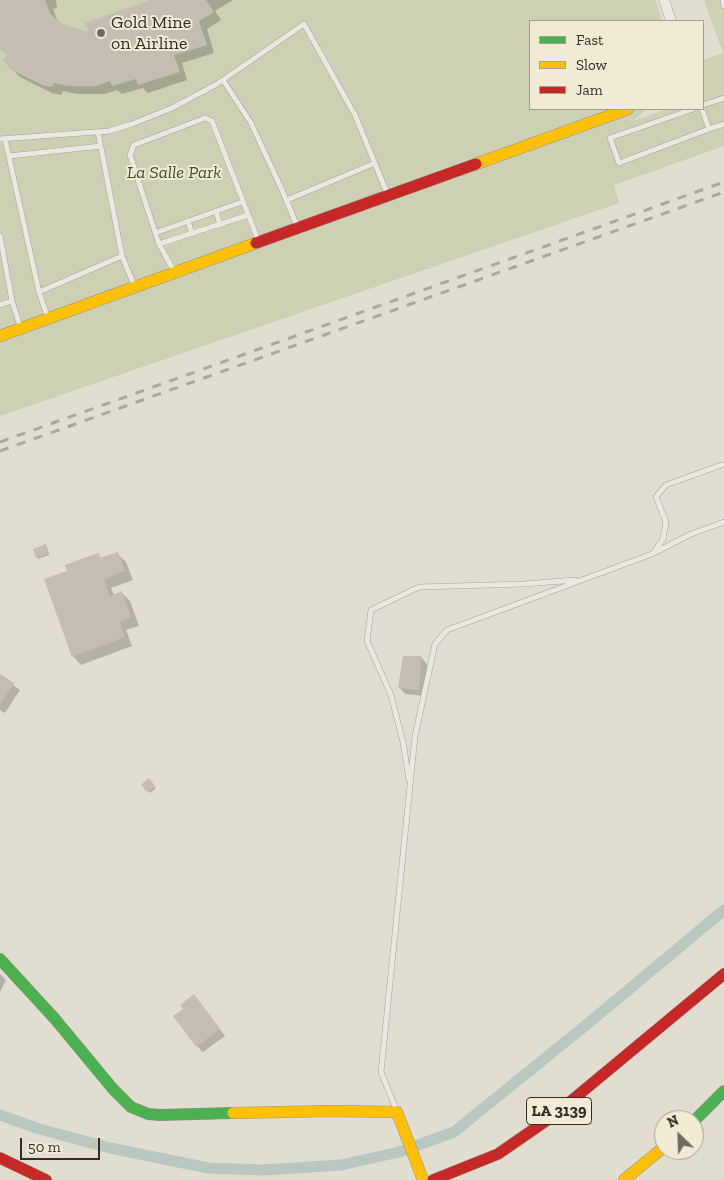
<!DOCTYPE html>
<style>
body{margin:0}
#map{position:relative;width:724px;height:1180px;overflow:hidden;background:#e1ddd0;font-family:"Zilla Slab",serif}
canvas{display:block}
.legend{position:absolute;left:529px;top:20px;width:175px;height:90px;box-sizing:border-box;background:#f1ebd6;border:1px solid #a69f8e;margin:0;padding:6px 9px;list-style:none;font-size:15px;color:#352c21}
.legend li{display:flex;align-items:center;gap:10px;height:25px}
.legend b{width:25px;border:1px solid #a69f8e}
.north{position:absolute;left:654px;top:1110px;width:50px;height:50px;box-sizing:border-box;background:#f1ebd6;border:1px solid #a69f8e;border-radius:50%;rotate:336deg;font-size:14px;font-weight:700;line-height:20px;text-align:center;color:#352c21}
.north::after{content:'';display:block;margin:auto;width:18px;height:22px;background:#716a5e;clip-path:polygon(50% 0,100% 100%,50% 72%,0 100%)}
.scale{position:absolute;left:20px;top:1138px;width:80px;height:22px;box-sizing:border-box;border:2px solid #352c21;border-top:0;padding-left:6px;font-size:15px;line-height:18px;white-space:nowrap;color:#352c21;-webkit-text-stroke:4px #f1ebd6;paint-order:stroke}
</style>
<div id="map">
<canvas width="724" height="1180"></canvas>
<ul class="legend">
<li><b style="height:6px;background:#4caf50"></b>Fast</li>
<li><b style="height:6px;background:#ffc107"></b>Slow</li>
<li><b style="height:6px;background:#c62828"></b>Jam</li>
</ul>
<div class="north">N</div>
<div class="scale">50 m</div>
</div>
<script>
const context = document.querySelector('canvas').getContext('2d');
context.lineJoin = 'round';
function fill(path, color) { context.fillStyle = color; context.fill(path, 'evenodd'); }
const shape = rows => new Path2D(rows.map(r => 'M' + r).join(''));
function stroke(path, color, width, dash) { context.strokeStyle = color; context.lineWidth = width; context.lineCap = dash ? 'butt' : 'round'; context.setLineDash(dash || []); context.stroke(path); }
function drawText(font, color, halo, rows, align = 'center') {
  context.font = font + ' "Zilla Slab",serif'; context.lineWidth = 4; context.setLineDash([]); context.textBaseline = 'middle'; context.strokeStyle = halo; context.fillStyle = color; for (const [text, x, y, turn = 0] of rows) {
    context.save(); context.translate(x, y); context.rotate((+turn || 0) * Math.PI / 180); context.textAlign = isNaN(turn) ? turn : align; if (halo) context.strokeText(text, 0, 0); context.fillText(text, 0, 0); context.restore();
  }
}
fill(shape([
 [0,0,656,0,662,21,530,21,530,109,647,109,633,121,668,109,703,109,703,60,723,53,704,0,724,0,724,146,614,185,619,203,0,416]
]), '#ced0b4');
fill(shape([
 [0,0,56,0,57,8,53,9,58,22,65,26,90,34,154,0,233,0,215,11,221,20,207,29,214,53,182,63,187,80,148,93,143,88,122,94,117,90,105,94,77,94,63,91,61,95,52,93,20,77,4,60,8,55,0,47],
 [47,547,49,555,38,559,37,557],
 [117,553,126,562,133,580,111,588,114,595,121,592,130,601,139,626,126,630,132,646,81,665,73,656,69,572,98,555,102,559],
 [421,657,427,664,425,696,405,694,399,687],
 [0,675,20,690,5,713,0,710],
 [148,780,156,788,150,793,143,785],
 [0,974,6,980,0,992],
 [194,996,225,1036,203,1052,197,1046]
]), '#0003');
stroke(shape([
 [0,1115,36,1128,110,1148,208,1168,263,1170,341,1165,399,1152,454,1132,591,1021,724,910]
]), '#b9c7c0', 11);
fill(shape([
 [0,0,45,0,50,13,56,19,65,25,88,32,85,23,150,0,206,0,214,12,199,21,207,45,174,55,180,72,138,85,136,79,112,86,110,81,96,86,68,86,54,83,52,87,42,85,10,69,3,60,7,55,0,49],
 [46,544,49,553,36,558,33,549],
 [118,552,125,571,104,579,110,596,122,591,131,617,119,622,125,637,72,657,44,579,67,571,65,565,98,553,100,558],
 [403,656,421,656,419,690,398,688],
 [0,674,14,683,0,705],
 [149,778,155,786,147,792,141,785],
 [194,994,220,1029,196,1047,173,1016,183,1009,180,1005]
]), '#c4bdb1');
const lane = shape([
 [723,0,724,6],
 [223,80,251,123,282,190,297,226],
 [703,105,724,98],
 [693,109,610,138,619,163,709,129],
 [702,109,709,129,724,124],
 [98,132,122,256,134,285],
 [0,139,109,131,132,124,172,108,217,84,304,24,355,115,387,193],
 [5,139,39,292,48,318],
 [9,156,101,146],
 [287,200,375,163],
 [216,211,220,225],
 [188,221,192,234],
 [155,233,242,202],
 [0,236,12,301,20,326],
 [159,244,248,215],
 [174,271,159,244,130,155,134,145,205,118,212,121,258,240],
 [39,292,122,256],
 [0,305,12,301],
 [654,552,663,539,666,522,656,497,666,485,724,464],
 [409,780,403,742,391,695,367,641,371,610,419,587,524,584,575,580],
 [396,1109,381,1072,415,736,435,644,447,630,652,554,691,534,724,522]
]);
const street = shape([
 [664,0,671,21]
]);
const fast = shape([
 [0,959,55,1019,113,1089,131,1107,148,1114,160,1115,233,1113],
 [694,1121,724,1091]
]);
const slow = shape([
 [476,164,628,109],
 [0,336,256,243],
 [233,1113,331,1111,397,1112,423,1180],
 [624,1180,664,1147]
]);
const jam = shape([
 [256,243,476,164],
 [0,1158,46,1180],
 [433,1180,498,1154,553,1116,724,974]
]);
stroke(lane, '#a7a298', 6);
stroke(street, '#a7a298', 11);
stroke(fast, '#979288', 12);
stroke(slow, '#979288', 12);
stroke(jam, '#979288', 12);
stroke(lane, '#eae8e0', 5);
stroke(street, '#eae8e0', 10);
stroke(fast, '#4caf50', 11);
stroke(slow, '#ffc107', 11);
stroke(jam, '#c62828', 11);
stroke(shape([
 [0,442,724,182],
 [0,451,724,192]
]), '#aaa7a0', 3, [9, 9]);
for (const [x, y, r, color] of [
 [101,33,5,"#716a5e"]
]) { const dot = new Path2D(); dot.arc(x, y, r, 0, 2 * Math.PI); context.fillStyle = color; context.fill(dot); stroke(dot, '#f1ebd6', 2); }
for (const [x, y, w] of [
 [559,1111,65]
]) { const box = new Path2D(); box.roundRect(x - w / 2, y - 13.5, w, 27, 4); context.fillStyle = '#f1ebd6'; context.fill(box); stroke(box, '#352c21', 1); }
drawText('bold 16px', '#352c21', null, [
 ["LA 3139",559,1111]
]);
drawText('18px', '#352c21', '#f1ebd6', [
 ["Gold Mine",111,23],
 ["on Airline",111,44]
], 'left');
drawText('italic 18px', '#434f2a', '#f1ebd6', [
 ["La Salle Park",174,173]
]);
</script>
